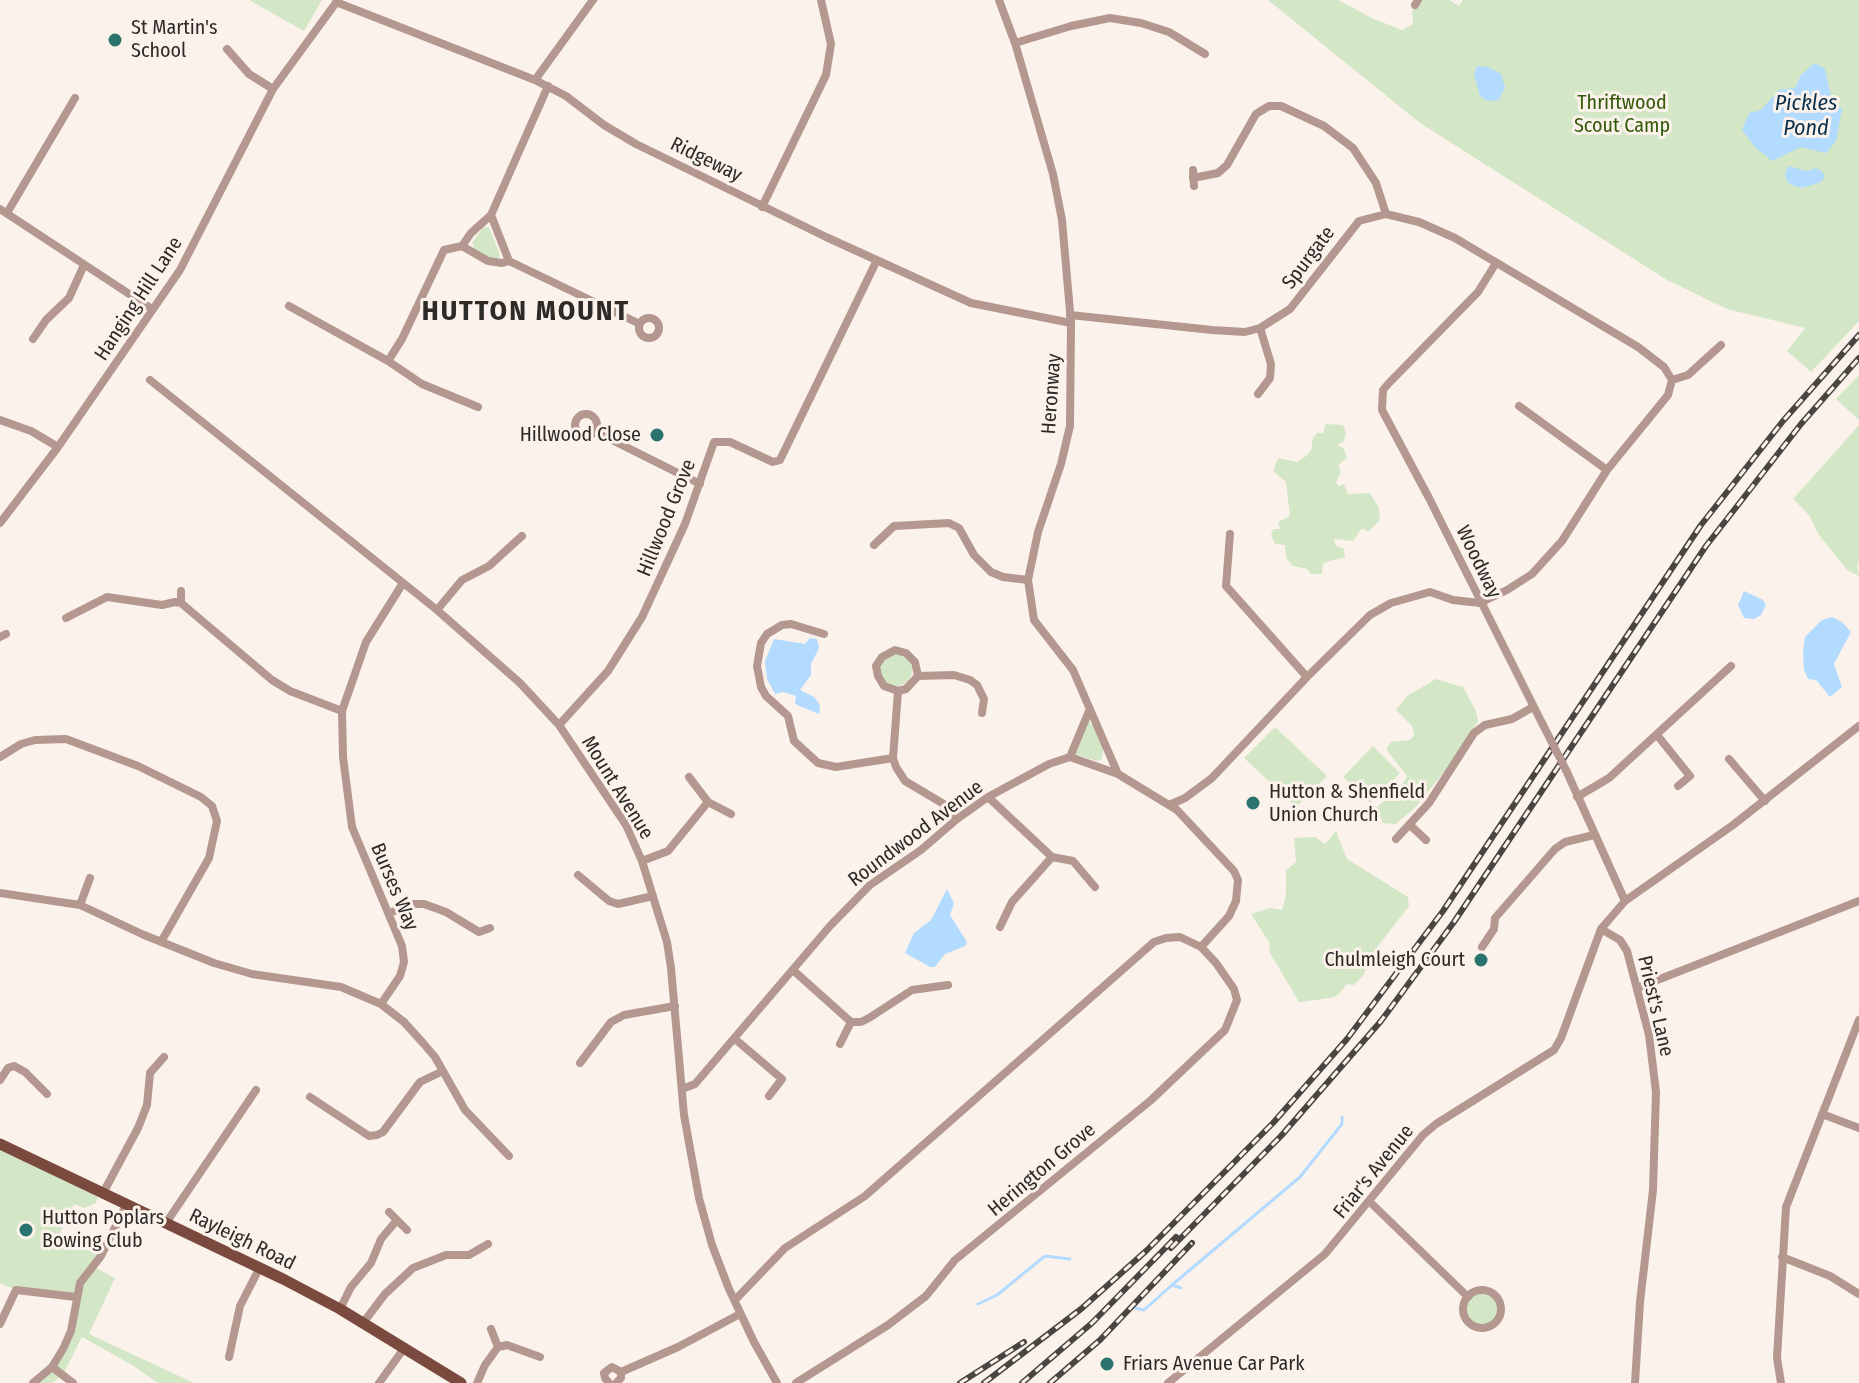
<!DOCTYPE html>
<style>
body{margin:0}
canvas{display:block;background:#fcf2ec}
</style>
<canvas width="1859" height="1383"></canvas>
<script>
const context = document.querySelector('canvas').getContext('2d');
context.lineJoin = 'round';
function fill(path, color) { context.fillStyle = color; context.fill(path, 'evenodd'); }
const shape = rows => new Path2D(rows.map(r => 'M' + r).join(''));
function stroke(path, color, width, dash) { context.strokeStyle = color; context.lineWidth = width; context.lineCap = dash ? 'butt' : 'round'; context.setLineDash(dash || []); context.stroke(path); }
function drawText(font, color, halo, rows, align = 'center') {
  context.font = font + ' "Fira Sans Condensed",sans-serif'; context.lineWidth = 6; context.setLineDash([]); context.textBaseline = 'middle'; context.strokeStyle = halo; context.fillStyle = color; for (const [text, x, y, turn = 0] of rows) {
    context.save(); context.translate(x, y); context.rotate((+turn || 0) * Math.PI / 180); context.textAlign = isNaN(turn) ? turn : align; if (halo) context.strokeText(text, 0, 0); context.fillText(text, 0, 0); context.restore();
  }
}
fill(shape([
 [249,0,322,0,304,31],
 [1268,0,1338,0,1374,19,1402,30,1413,24,1412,11,1418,0,1449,0,1459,6,1463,0,1859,0,1859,321,1811,372,1787,351,1805,328,1727,309,1667,280,1420,123],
 [489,227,500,255,497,260,488,259,476,251,472,243,483,228],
 [1859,375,1859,420,1836,399],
 [1326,424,1343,425,1346,432,1344,441,1338,445,1344,449,1347,458,1338,465,1341,471,1336,483,1339,486,1344,484,1348,494,1370,493,1379,508,1380,520,1368,532,1362,528,1353,541,1334,539,1336,546,1344,549,1345,557,1323,563,1322,574,1311,574,1307,569,1293,566,1286,558,1285,545,1275,544,1271,536,1273,529,1280,529,1278,522,1290,516,1286,482,1273,471,1278,458,1297,462,1306,456,1311,450,1313,438,1317,433,1323,433],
 [1859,425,1859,560,1857,566,1859,576,1847,570,1819,535,1809,515,1793,499],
 '880 670a16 16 0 1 1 32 0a16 16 0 1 1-32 0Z',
 [1436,679,1463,687,1476,711,1478,721,1448,767,1416,807,1396,824,1383,823,1376,808,1404,782,1407,776,1386,749,1391,742,1410,740,1414,735,1412,726,1396,710,1407,696],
 [1088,720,1096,730,1103,748,1102,759,1097,761,1074,754],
 [1275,727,1327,776,1296,807,1244,758],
 [1373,746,1400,773,1370,803,1343,777],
 [1336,831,1347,859,1408,897,1409,906,1371,955,1363,976,1354,985,1347,984,1338,995,1331,998,1299,1002,1270,953,1269,942,1251,914,1270,908,1282,910,1286,895,1286,870,1296,862,1294,838,1315,837,1325,844],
 [0,1143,79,1182,77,1187,98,1197,96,1203,84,1208,74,1204,60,1233,62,1238,101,1256,94,1267,115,1278,89,1334,194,1383,158,1383,132,1365,82,1337,63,1375,52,1383,33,1383,63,1349,76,1298,16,1290,0,1283],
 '1466 1309a16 16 0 1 1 32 0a16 16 0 1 1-32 0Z'
]), '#d3e7c6');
fill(shape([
 [1815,63,1825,69,1831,96,1842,109,1836,141,1826,153,1801,147,1772,161,1755,147,1742,130,1749,113,1761,110,1779,90,1795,88,1801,75],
 [1477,66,1488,67,1501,74,1505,87,1499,100,1488,101,1480,96,1474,74],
 [1788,166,1807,171,1816,168,1822,171,1825,177,1821,182,1812,185,1801,188,1795,186,1788,183,1785,175],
 [1744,591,1763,600,1766,605,1761,615,1754,619,1744,618,1738,605],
 [1832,617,1842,622,1851,632,1834,664,1842,687,1830,697,1816,680,1808,679,1804,670,1803,653,1805,637,1822,620],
 [810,638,817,639,819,648,811,664,811,675,800,690,814,697,820,705,819,714,795,704,796,696,783,692,775,694,767,679,765,661,774,639,805,644],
 [947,889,954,903,950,915,967,942,965,946,945,954,935,967,930,967,905,953,914,933,931,920]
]), '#b2dbff');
stroke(shape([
 [1172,1285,1300,1177,1342,1124,1342,1117],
 [978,1304,997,1295,1045,1256,1070,1259],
 [1135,1308,1144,1310,1172,1285,1181,1288]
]), '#b2dbff', 3);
stroke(shape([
 [999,0,1015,43,1053,174,1062,220,1071,323,1070,426,1061,464,1038,532,1028,580,1034,620,1073,670,1118,774],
 [336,2,535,80,566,96,604,125,636,144,826,237,971,303,1071,323],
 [1415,5,1418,0],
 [1015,43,1071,26,1110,18,1141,23,1169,32,1205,54],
 [227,49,249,74,273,89],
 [535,80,593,0],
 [1193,170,1194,186],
 [1193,178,1218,173,1227,165,1256,114,1269,106,1281,106,1324,126,1353,148,1376,183,1386,214],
 [762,207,826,75,831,44,821,0],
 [0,209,152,309],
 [7,213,75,98],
 [491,215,509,261],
 [462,246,488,261,502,263,509,261,640,324],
 [1496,263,1478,292,1389,383,1383,390,1382,410,1429,498,1543,725],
 [289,306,388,361,422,384,478,407],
 [1070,315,1212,330,1245,332,1260,328,1290,309,1359,221,1386,214,1419,222,1455,238,1638,347,1664,367,1672,380],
 '639 328a10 10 0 1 1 20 0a10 10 0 1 1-20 0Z',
 [33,339,46,320,69,298,84,265],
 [388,361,402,339,444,250,462,246,471,233,491,215,548,86],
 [150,380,437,610,520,683,559,725,626,825,642,861,667,942,671,968,684,1115,699,1198,712,1245,729,1289,754,1342,777,1383],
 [1258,394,1270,378,1271,364,1260,328],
 [1519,406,1607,470],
 '575 425a11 11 0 1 1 22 0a11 11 0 1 1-22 0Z',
 [0,420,31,431,58,447],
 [594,431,700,484],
 [0,523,58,447,180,270,273,89,338,0],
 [1230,534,1226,586,1307,677],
 [874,545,894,526,949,523,959,528,974,555,991,572,1003,577,1028,580],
 [181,591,181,603,272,680,290,691,342,711],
 [437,610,462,580,489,566,522,536],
 [66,618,107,597,162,605,175,602,181,603],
 [824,634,791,624,782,625,767,634,761,643,757,666,761,687,766,696,788,716,794,741,818,763,836,767,893,758],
 [0,637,6,634],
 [898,691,884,686,878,676,876,666,882,657,895,650,906,653,915,662,918,676],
 [559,725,608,671,642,617,685,524,714,442,730,442,773,462,780,460,877,260],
 [1657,735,1690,776,1678,786],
 [0,757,21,744,35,740,66,739,138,766,201,797,212,806,217,821,209,858,161,942],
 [1070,757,1089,711],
 [1729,759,1765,801],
 [1566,770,1625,901],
 [689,777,708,802,731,814],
 [988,797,1052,857,1012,902,1000,927],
 [1577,797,1609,778,1731,666],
 [1169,805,1185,798,1212,778,1307,677,1370,615,1391,603,1430,592,1453,600,1480,603,1507,590,1532,574,1562,541,1607,470,1668,395,1672,380,1688,375,1721,345],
 [957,819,947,806,905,781,896,767,893,758,898,691,906,689,918,676,954,675,970,680,977,685,984,699,982,713],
 [1410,825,1426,840],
 [1396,839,1429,803,1474,733,1485,725,1512,719,1533,707],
 [1052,857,1073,861,1095,887],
 [642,861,668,851,708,802],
 [578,875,609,901,618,904,653,896],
 [0,893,80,905,144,935,214,963,252,974,341,987,381,1004,400,976,404,962,402,946,352,827,343,757,342,711,366,642,403,583],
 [80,905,90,878],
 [389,913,414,904,424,904,446,912,479,932,490,928],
 [1482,947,1494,929,1495,918,1555,849,1565,842,1594,835],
 [794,971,851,1022],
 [1637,988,1859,901],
 [381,1004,404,1022,423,1043,435,1057,465,1110,509,1156],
 [735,1039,782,1079,769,1096],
 [840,1044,851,1022,861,1022,869,1018,912,990,948,985],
 [580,1063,611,1022,624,1015,675,1006],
 [0,1080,8,1068,14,1066,25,1072,47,1094],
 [682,1089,695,1084,830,926,870,885,921,850,957,819,988,797,1049,764,1070,757,1118,774,1177,810,1234,871,1238,880,1236,901,1229,916,1201,947],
 [310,1097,363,1132,369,1136,377,1135,383,1132,420,1082,443,1071],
 [1822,1114,1859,1128],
 [103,1193,138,1128,147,1105,150,1073,164,1057],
 [1370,1202,1468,1297],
 [389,1212,407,1230],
 [166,1223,256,1090],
 [1782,1257,1830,1276,1859,1294],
 '1463 1309a19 19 0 1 1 38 0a19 19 0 1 1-38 0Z',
 [735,1300,785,1248,865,1196,1154,942,1166,938,1180,937,1201,947,1216,963,1234,989,1237,1000,1225,1030,1150,1101,955,1260,926,1296,888,1325,796,1383],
 [340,1309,351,1287,371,1263,381,1239,397,1220],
 [363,1323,385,1294,413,1268,446,1255,469,1255,488,1244],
 [0,1324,16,1290,76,1297],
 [491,1329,498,1347],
 [229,1357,240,1306,259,1269],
 [52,1367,73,1383],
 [621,1372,678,1347,740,1314],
 [33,1383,52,1367,63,1349,71,1331,80,1283,101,1256,126,1205],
 [379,1383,405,1347],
 [477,1383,485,1365,498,1347,507,1345,540,1357],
 [609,1383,605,1378,604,1373,612,1367,621,1372,621,1378,616,1383],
 [1168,1383,1325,1254,1423,1135,1436,1124,1554,1050,1561,1038,1601,929],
 [1635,1383,1640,1302,1653,1190,1656,1092,1649,1035,1627,951,1620,940,1601,929,1625,901,1733,825,1859,726],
 [1781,1383,1777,1358,1786,1207,1859,1020]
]), '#b4978f', 8);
stroke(shape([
 [0,1144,283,1279,340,1309,461,1383]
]), '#7b4a3e', 11);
const rail = shape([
 [1171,1248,1281,1136,1381,1021,1454,922,1706,546,1801,424,1859,358],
 [960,1383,1024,1342],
 [984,1383,1081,1309,1146,1251,1273,1123,1347,1039,1443,911,1701,525,1783,421,1859,335],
 [1022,1383,1092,1323,1176,1237],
 [1050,1383,1100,1340,1192,1243]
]);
stroke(rail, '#494541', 6);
stroke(rail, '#fcf2ec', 3, [9]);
stroke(shape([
 [1543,725,1566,770]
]), '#b4978f', 8);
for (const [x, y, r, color] of [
 [115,40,8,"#2a736e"],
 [657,435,8,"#2a736e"],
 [1253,803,8,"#2a736e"],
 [1481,960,8,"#2a736e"],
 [26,1230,8,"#2a736e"],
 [1107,1364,8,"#2a736e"]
]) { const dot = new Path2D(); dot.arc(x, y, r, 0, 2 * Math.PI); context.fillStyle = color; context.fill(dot); stroke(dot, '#fcf2ec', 3); }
drawText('20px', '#2d2a27', '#fcf2ec', [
 ["St Martin's",131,28],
 ["School",131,51],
 ["Hillwood Close",641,435,"right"],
 ["Hutton & Shenfield",1269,792],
 ["Union Church",1269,815],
 ["Chulmleigh Court",1465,960,"right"],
 ["Hutton Poplars",42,1218],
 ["Bowing Club",42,1241],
 ["Friars Avenue Car Park",1123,1364]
], 'left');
drawText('20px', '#345909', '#fcf2ec', [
 ["Thriftwood",1622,103],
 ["Scout Camp",1622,126]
]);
drawText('20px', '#2d2a27', '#fcf2ec', [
 ["Ridgeway",706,160,26],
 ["Spurgate",1309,258,-53],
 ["Hanging Hill Lane",139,299,-57],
 ["Heronway",1052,394,-86],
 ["Hillwood Grove",667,518,-68],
 ["Woodway",1478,562,64],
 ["Mount Avenue",617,788,58],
 ["Roundwood Avenue",916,834,-37],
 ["Burses Way",394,887,67],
 ["Priest's Lane",1655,1006,77],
 ["Herington Grove",1042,1170,-40],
 ["Friar's Avenue",1374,1172,-51],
 ["Rayleigh Road",242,1240,26]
]);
drawText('italic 22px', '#082f4c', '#fcf2ec', [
 ["Pickles",1806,104],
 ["Pond",1806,129]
]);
context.letterSpacing = '2px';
drawText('bold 28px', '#2d2a27', '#fcf2ec', [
 ["HUTTON MOUNT",526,312]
]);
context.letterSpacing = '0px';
</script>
